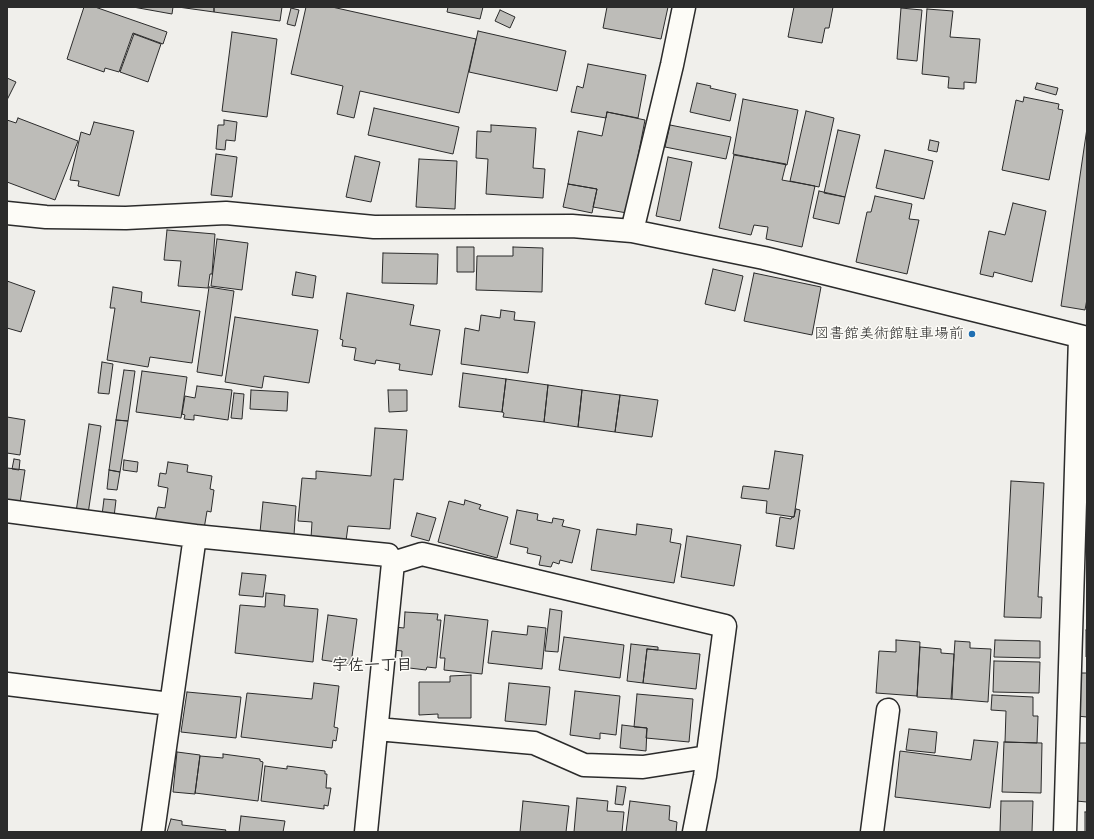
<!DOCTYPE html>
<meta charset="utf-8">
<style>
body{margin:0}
#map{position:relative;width:1094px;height:839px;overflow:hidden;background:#f0efeb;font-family:"Comic Neue",sans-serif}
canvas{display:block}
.frame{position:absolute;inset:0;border:8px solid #2b2b2b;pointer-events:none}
</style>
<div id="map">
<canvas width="1094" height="839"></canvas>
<div class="frame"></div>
</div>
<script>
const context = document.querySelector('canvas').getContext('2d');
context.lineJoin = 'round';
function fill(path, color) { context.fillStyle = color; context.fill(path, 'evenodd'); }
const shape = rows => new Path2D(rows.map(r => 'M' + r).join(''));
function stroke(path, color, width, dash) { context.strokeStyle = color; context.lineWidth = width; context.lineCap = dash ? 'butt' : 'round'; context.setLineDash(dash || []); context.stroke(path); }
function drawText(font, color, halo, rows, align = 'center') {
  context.font = font + ' "Comic Neue","Klee One",sans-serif'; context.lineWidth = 3; context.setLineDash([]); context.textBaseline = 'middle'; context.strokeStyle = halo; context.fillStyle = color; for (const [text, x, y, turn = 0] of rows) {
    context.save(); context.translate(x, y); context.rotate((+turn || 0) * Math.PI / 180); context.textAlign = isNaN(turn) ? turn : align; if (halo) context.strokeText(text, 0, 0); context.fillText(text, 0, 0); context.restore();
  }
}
const building = shape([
 [84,7,95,7,167,32,163,44,133,33,119,72,105,68,104,72,67,59,84,7],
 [133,7,173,7,172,14,133,7],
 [178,7,214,7,214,12,178,7],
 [214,7,282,7,280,21,214,12,214,7],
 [306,7,332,7,476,39,459,113,360,91,354,118,337,114,343,86,291,74,306,7],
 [448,7,483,7,480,19,447,12,448,7],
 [607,7,668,7,661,39,603,28,607,7],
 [794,7,833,7,829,28,825,28,822,43,788,37,794,7],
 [291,8,299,10,295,26,287,24,291,8],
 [901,8,922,10,917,61,897,59,901,8],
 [927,9,953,11,950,37,980,39,976,83,964,82,964,89,948,88,949,77,922,74,927,9],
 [500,10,515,17,510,28,495,21,500,10],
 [478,31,566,51,557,91,469,72,478,31],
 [232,32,277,39,267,117,222,111,232,32],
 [134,34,161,44,148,82,120,72,134,34],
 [588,64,646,75,638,118,607,112,606,118,571,112,577,86,583,88,588,64],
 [7,78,16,82,7,100,7,78],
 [697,83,711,86,710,88,736,94,730,121,690,112,697,83],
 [1037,83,1058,88,1056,95,1035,89,1037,83],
 [1024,97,1059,104,1058,109,1063,110,1049,180,1002,170,1016,100,1023,102,1024,97],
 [743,99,798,110,787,165,733,154,743,99],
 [374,108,459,127,453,154,368,135,374,108],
 [806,111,834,118,819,187,790,181,806,111],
 [607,112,645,120,627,213,593,207,597,189,568,184,578,131,602,136,607,112],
 [18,118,78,141,55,200,7,182,7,120,16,123,18,118],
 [224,120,237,122,235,141,226,140,225,150,216,149,218,125,224,125,224,120],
 [94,122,134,131,119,196,78,186,79,181,70,180,81,132,90,135,94,122],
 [491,125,536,128,533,168,545,169,543,198,486,194,488,159,476,158,477,131,491,132,491,125],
 [670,125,731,137,726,159,665,147,670,125],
 [1087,128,1087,299,1085,310,1061,306,1087,128],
 [838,130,860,135,845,197,824,193,838,130],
 [930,140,939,142,937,152,928,150,930,140],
 [885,150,933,161,924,199,876,188,885,150],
 [216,154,237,157,232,197,211,195,216,154],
 [734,155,786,164,782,180,815,186,802,247,766,239,768,227,754,225,751,235,719,228,734,155],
 [355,156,380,162,371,202,346,197,355,156],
 [668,157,692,162,680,221,656,216,668,157],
 [419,159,457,161,455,209,416,207,419,159],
 [568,184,597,189,592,213,563,207,568,184],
 [819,191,845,197,839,224,813,218,819,191],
 [875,196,912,204,909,219,919,220,907,274,856,262,867,212,871,212,875,196],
 [1013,203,1046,211,1032,282,994,272,993,277,980,274,989,231,1005,235,1013,203],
 [167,230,215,234,212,274,210,274,208,288,178,286,181,261,164,260,167,230],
 [217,239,248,243,242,290,211,286,217,239],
 [457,247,474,247,474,272,457,272,457,247],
 [513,247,543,248,542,292,476,290,477,256,513,256,513,247],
 [383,253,438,254,437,284,382,283,383,253],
 [713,269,743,276,735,311,705,304,713,269],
 [296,272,316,276,313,298,292,295,296,272],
 [754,273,821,287,812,335,744,321,754,273],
 [7,281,35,291,21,332,7,328,7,281],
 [113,287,142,292,141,302,200,311,192,363,150,357,148,367,107,360,115,308,110,308,113,287],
 [209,287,234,291,222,376,197,372,209,287],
 [347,293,414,305,410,325,440,330,432,375,399,370,400,364,376,360,375,364,354,360,356,348,342,346,343,340,340,339,347,293],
 [501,310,515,312,514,320,535,322,528,373,461,364,465,328,479,331,481,315,500,318,501,310],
 [235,317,318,330,309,383,264,376,262,388,225,382,235,317],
 [102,362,113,364,109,394,98,393,102,362],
 [124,370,135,371,128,421,116,420,124,370],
 [142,371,187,377,181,418,136,412,142,371],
 [463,373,506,379,502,412,459,407,463,373],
 [506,379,548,385,544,422,503,417,504,413,502,412,506,379],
 [548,385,582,390,578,427,544,422,548,385],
 [197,386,232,390,228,420,194,415,194,420,184,419,185,415,182,414,185,396,195,398,197,386],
 [251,390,288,392,287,411,250,409,251,390],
 [388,390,407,390,407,411,389,412,388,390],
 [582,390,620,395,615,432,578,427,582,390],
 [234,393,244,394,242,419,231,418,234,393],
 [620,395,658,400,652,437,615,432,620,395],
 [7,417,25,420,20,455,7,453,7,417],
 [116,420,128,421,120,472,109,470,116,420],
 [89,424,101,426,88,514,76,512,89,424],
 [375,428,407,430,403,480,394,479,390,529,348,526,346,541,311,538,312,522,298,521,302,478,316,479,316,471,371,476,375,428],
 [775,451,803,455,794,517,766,513,767,501,741,498,743,486,769,489,775,451],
 [14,459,20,460,19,470,12,469,14,459],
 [124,460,138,462,137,472,123,470,124,460],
 [168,462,188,465,187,472,212,476,210,489,214,490,211,512,207,511,204,529,155,521,158,507,165,508,168,488,158,486,160,473,166,474,168,462],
 [7,468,25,470,20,503,7,501,7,468],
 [109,470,120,472,117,490,107,489,109,470],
 [1011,481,1044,483,1038,597,1042,597,1041,618,1004,617,1011,481],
 [104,499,116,500,114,517,102,515,104,499],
 [465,500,481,505,479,509,508,517,497,558,438,542,449,501,464,505,465,500],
 [263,502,296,506,294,535,260,532,263,502],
 [796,509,800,510,794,549,776,546,780,517,791,519,792,517,794,517,796,509],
 [517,510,538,514,537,520,552,523,553,518,564,520,562,526,580,530,572,563,560,560,559,564,553,562,551,567,539,565,541,556,527,553,528,548,510,544,517,510],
 [417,513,436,518,429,541,411,536,417,513],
 [637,524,672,529,670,542,681,544,674,583,591,570,597,529,636,535,637,524],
 [687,536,741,545,734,586,681,577,687,536],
 [242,573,266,575,263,597,239,595,242,573],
 [266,593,285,595,284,606,318,609,313,662,235,653,240,605,265,607,266,593],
 [550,609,562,611,558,652,545,651,550,609],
 [405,612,438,614,437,620,441,620,436,668,427,667,426,670,401,667,402,651,393,650,395,627,404,628,405,612],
 [328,615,357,619,351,664,322,660,328,615],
 [445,615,488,620,482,674,444,670,445,658,440,658,445,615],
 [528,626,546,628,542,669,488,663,492,631,527,635,528,626],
 [1086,630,1087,630,1087,657,1086,657,1086,630],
 [564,637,624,645,620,678,559,670,564,637],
 [896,640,920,642,917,696,876,693,879,651,896,652,896,640],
 [995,640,1040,641,1040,658,994,657,995,640],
 [955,641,970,642,970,648,991,649,988,702,951,699,955,641],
 [631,644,658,647,658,650,647,649,643,683,627,681,631,644],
 [920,647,941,649,941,653,954,654,952,699,917,697,920,647],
 [647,649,700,654,696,689,643,683,647,649],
 [994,661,1040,662,1039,693,993,692,994,661],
 [1078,673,1087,673,1087,717,1077,716,1078,673],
 [471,675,471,718,438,718,438,714,419,715,419,682,450,682,450,676,471,675],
 [314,683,339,686,334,727,338,728,336,741,333,740,332,748,241,737,247,693,312,699,314,683],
 [509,683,550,687,546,725,505,721,509,683],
 [575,691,620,696,616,735,600,733,600,739,570,735,575,691],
 [187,692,241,697,236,738,181,732,187,692],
 [637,694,693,699,689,742,646,738,647,728,634,727,637,694],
 [992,695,1033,697,1033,716,1038,716,1037,743,1005,742,1006,711,991,710,992,695],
 [622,725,647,728,646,751,620,748,622,725],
 [909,729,937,732,935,753,906,750,909,729],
 [974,740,998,742,990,808,895,797,900,751,971,760,974,740],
 [1004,742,1042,743,1041,793,1002,792,1004,742],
 [1077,743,1087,743,1087,802,1076,801,1077,743],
 [177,752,200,755,195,794,173,792,177,752],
 [223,754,260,759,260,761,263,762,258,801,195,793,200,756,223,758,223,754],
 [265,766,287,769,287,766,325,771,325,774,327,774,326,788,331,788,328,806,324,805,324,809,261,801,265,766],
 [617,786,626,787,623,805,615,804,617,786],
 [577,798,608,801,607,811,624,812,622,832,574,832,577,798],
 [523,801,569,806,566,832,520,832,523,801],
 [630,801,670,806,669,820,677,822,676,832,626,832,630,801],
 [1001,801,1033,801,1032,832,1000,832,1001,801],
 [1085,812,1087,812,1087,832,1085,832,1085,812],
 [241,816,285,821,283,832,239,832,241,816],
 [171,819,182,821,182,825,226,830,225,832,167,832,171,819]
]);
fill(building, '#bdbcb8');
stroke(building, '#2b2b2b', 1);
const minor = shape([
 [7,213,46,217,126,218,226,213,374,227,572,226,632,231,764,258,1087,338],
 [632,231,672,65,684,7],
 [7,511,195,536,388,555,393,563,366,832],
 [393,563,422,554,725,626,705,776,694,832],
 [7,684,170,704],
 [377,729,534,743,584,765,643,767,707,757],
 [153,832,195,536],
 [872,832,888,710],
 [1065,832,1080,337]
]);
stroke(minor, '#2b2b2b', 25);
stroke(minor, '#fdfcf7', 22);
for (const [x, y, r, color] of [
 [972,334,4,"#1f6fb2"]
]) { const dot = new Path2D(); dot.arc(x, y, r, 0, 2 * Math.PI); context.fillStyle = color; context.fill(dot); stroke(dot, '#fdfcf7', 1.5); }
drawText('15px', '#2b2b2b', '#fdfcf7', [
 ["図書館美術館駐車場前",964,334]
], 'right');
drawText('bold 16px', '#2b2b2b', '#fdfcf7', [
 ["宇佐一丁目",372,665]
]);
</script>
